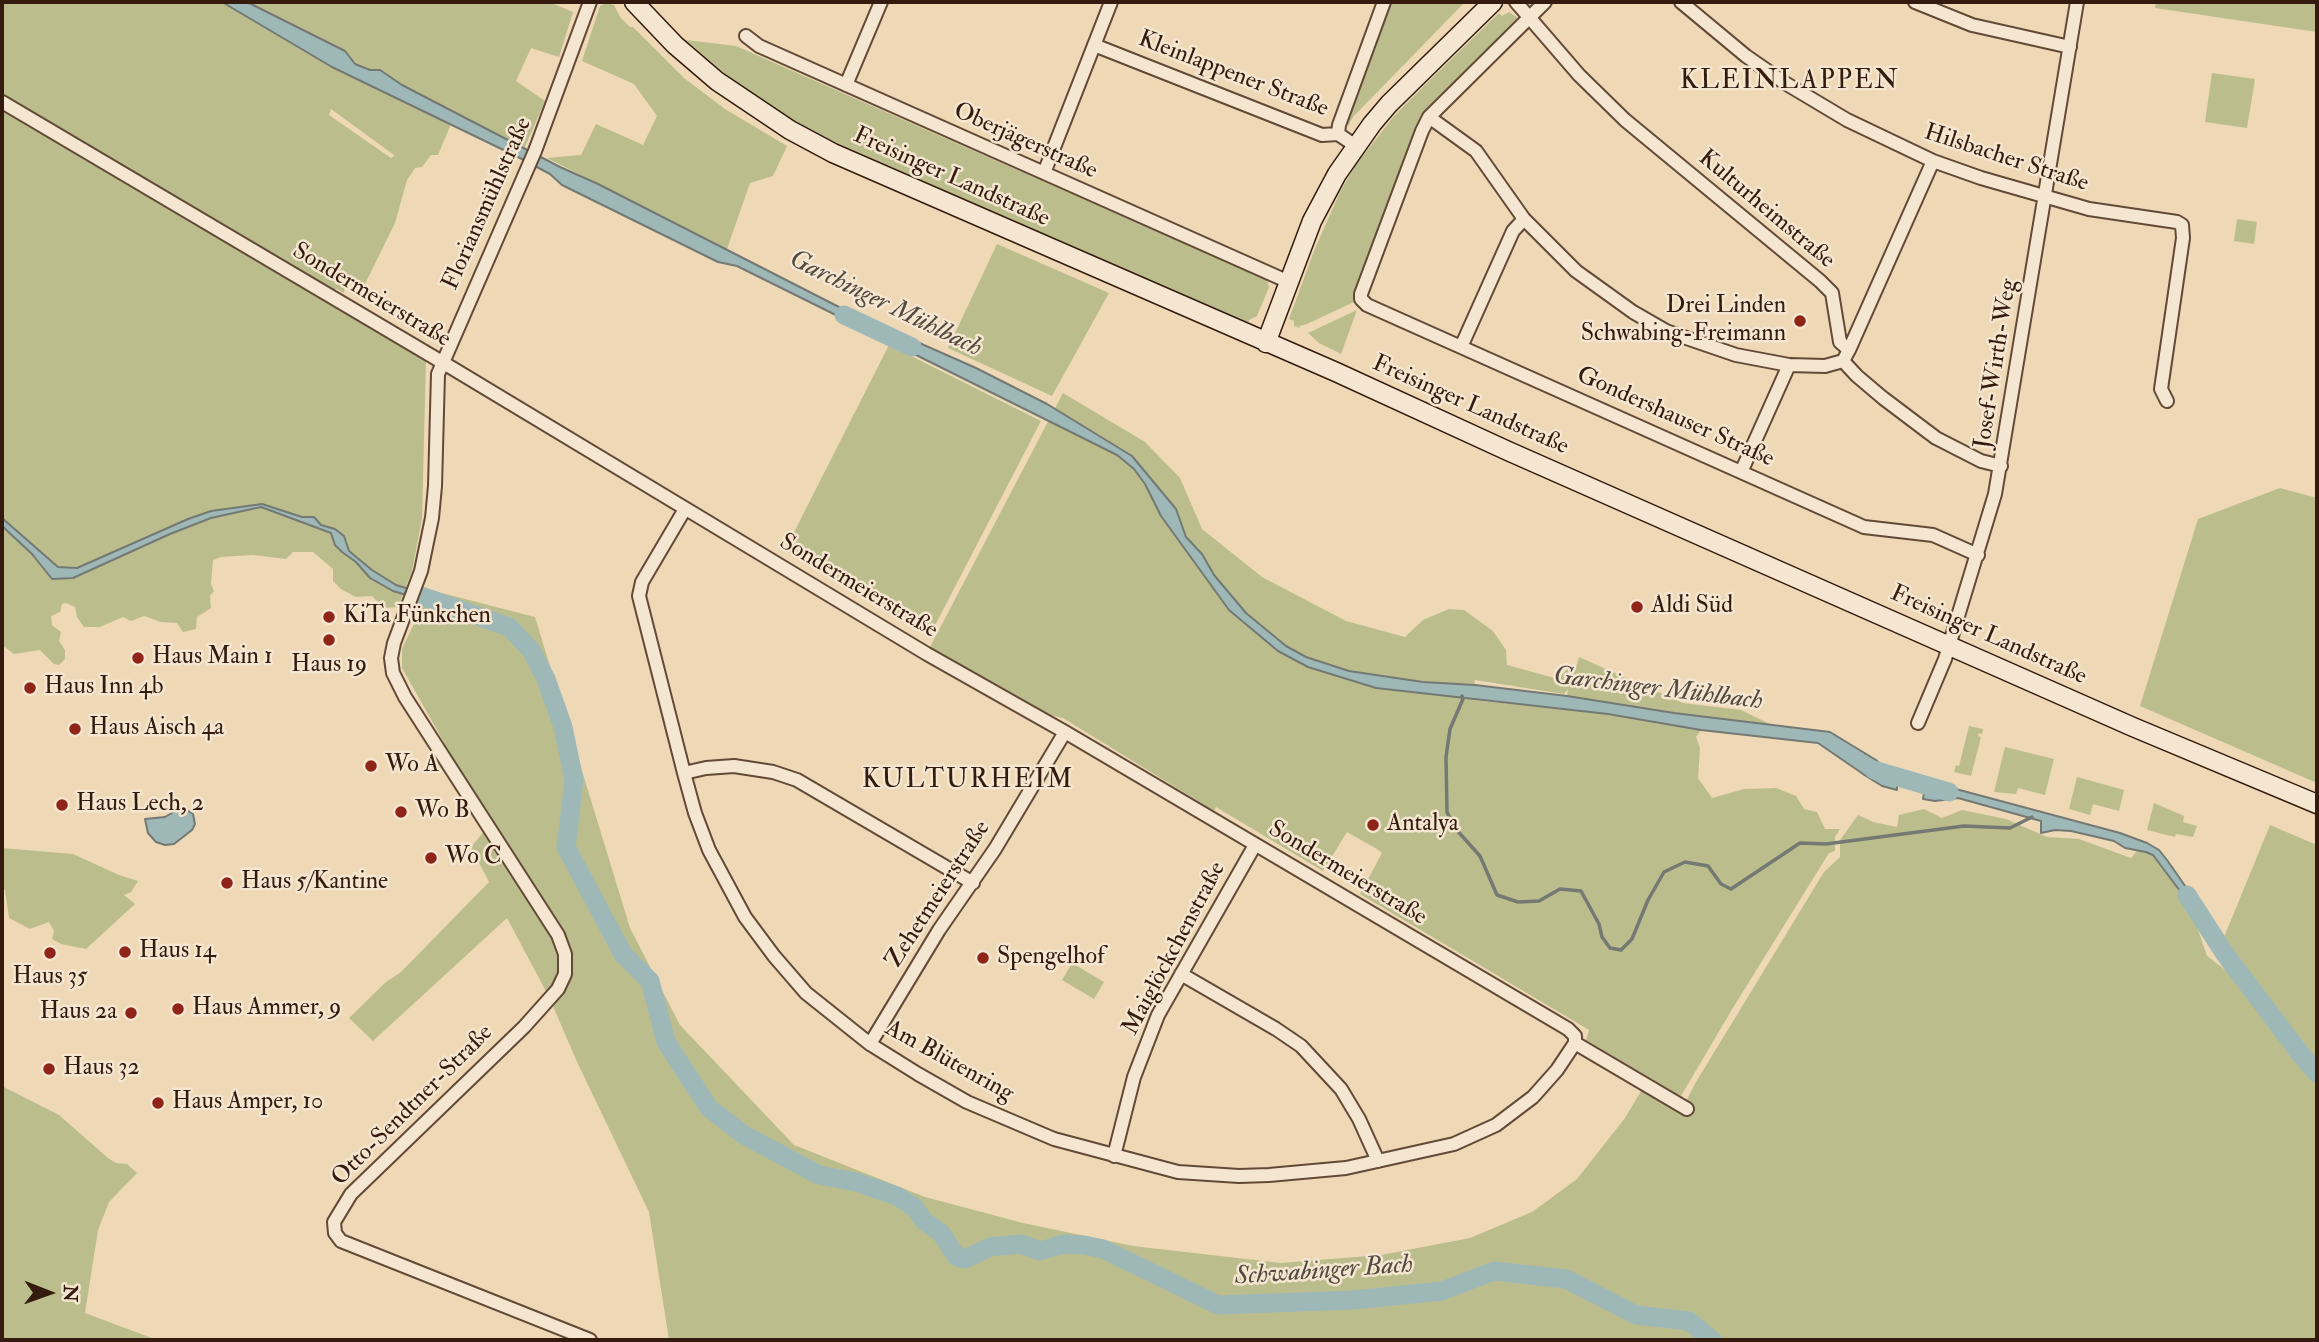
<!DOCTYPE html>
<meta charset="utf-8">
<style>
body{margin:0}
#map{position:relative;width:2319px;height:1342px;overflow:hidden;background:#eed8b6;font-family:"IM FELL Double Pica",serif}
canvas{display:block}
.frame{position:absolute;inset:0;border:4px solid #341b0d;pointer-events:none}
.north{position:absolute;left:14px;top:1258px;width:70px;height:70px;-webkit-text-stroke:5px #f4e6d0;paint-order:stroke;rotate:91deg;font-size:19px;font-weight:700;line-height:28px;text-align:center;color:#341b0d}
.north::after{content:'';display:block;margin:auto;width:24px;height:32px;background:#341b0d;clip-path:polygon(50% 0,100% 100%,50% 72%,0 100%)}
</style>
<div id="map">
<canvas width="2319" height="1342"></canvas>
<div class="frame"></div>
<div class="north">N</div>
</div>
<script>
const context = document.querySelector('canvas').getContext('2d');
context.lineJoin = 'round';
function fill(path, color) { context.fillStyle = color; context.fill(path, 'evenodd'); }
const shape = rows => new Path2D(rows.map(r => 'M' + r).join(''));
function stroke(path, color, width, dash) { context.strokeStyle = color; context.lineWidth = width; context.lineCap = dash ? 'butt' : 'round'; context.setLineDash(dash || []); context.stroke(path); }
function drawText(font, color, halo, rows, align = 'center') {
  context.font = font + ' "IM FELL Double Pica",serif'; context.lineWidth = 5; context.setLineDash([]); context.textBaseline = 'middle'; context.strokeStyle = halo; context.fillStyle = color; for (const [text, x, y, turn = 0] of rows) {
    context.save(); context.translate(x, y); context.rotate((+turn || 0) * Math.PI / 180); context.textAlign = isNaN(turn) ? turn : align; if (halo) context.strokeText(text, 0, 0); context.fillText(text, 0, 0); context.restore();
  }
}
fill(shape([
 [2,2,222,2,332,67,451,124,438,155,431,155,422,167,415,168,407,180,395,223,364,286,358,288,350,283,345,287,344,293,337,289,327,289,2,95],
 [331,109,394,155,394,156,391,158,329,115],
 [247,2,549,2,573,12,559,57,531,48,516,81,545,101,524,149,402,85,380,70,370,70,355,64,345,51],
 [1390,2,1465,2,1353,117,1348,126,1347,120],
 [2156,2,2317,2,2317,32,2155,8],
 [606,3,614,5,620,17,630,27,633,27,684,78,725,109,787,146,773,176,750,183,727,249,547,158,581,155,596,124,643,145,657,116,634,84,582,61,600,6],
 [1509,12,1518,18,1433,105,1423,118,1355,290,1354,302,1307,324,1299,326,1300,328,1294,326,1294,321,1289,319,1314,251,1340,192,1355,166,1394,116,1434,76,1499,13,1502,16],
 [686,40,736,46,1267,280,1269,287,1257,316,1249,320,1248,324,826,138,799,124,736,83],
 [2212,73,2255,79,2247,128,2205,122],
 [2,108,426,360,422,519,412,571,398,607,384,608,372,596,356,597,341,589,333,581,333,569,313,552,293,552,286,559,253,555,221,557,213,560,211,584,214,591,210,596,211,608,197,617,196,629,183,632,177,623,161,622,144,616,131,621,123,617,100,627,84,627,77,617,75,607,66,603,62,604,60,612,51,616,52,625,61,632,59,641,65,650,65,659,59,665,54,664,40,650,14,654,2,645],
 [2237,219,2257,222,2254,244,2234,241],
 [997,244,1109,293,1052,396,948,348],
 [1357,310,1341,354,1319,343,1308,333],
 [889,345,1041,421,930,635,785,550],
 [1063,393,1145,442,1180,478,1202,529,1262,577,1346,621,1405,637,1423,620,1449,609,1464,610,1493,631,1506,650,1507,665,1558,679,1572,664,1575,671,1579,657,1683,703,1741,710,1770,724,1674,713,1567,696,1568,689,1564,694,1475,680,1472,700,1608,714,1701,730,1696,737,1700,748,1698,778,1712,798,1744,789,1776,788,1796,796,1804,809,1817,812,1825,829,1840,829,1835,837,1835,851,1829,853,1731,1011,1681,1096,1586,1040,1589,1030,1360,894,1382,853,1377,849,1347,832,1323,871,1216,807,1214,811,1063,718,1038,712,929,649],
 [2280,488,2317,498,2317,783,2140,706,2198,519],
 [430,590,535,617,630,928,680,1025,794,1145,925,1197,1023,1223,1133,1246,1281,1263,1381,1255,1470,1238,1532,1212,1577,1179,1625,1118,1643,1088,1684,1105,1696,1082,1824,872,1840,857,1840,840,1858,815,1873,822,1897,827,1899,815,1924,809,1942,818,1962,810,2006,819,2047,837,2079,839,2131,858,2137,851,2146,851,2153,855,2189,903,2207,956,2274,1007,2222,942,2270,825,2317,845,2317,1340,669,1340,649,1212,578,1064,549,997,507,918,373,1041,349,1018,386,982,400,973,489,882,471,847,490,824,402,668,402,649],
 [1969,726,1983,729,1982,734,1979,733,1978,736,1981,737,1971,776,1954,772,1956,765,1959,766],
 [2005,747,2054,759,2045,795,2018,788,2016,794,1994,792],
 [2077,777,2124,790,2119,811,2093,804,2090,815,2069,809],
 [2154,803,2184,816,2183,822,2197,826,2193,837,2176,834,2175,837,2147,830],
 [2,848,73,854,119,875,138,881,131,892,124,895,135,904,86,949,61,944,52,939,54,931,49,922,30,929,9,918,5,890,2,888],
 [1072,963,1104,982,1094,999,1062,980],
 [2,1086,59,1115,108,1158,116,1163,127,1164,137,1173,109,1202,98,1230,85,1313,157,1340,2,1340]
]), '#bbbe8c');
const water = shape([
 [222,2,247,2,345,51,355,64,370,70,380,70,402,85,560,167,598,184,839,307,869,319,864,329,737,266,718,262,562,185,550,174,518,157,332,67,222,2],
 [890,330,976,368,1047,404,1132,456,1176,509,1186,537,1202,554,1214,575,1246,613,1286,646,1306,657,1349,671,1423,682,1475,685,1567,696,1674,713,1830,732,1876,760,1893,775,1897,775,1897,790,1882,786,1866,776,1818,743,1701,730,1608,714,1376,688,1308,667,1278,651,1229,610,1161,516,1145,484,1134,469,1117,455,886,340,890,330],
 [262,504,302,517,314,517,321,525,335,529,344,536,349,551,372,570,396,585,445,600,444,606,393,591,370,578,356,562,342,552,335,545,331,533,261,507,211,518,170,534,73,578,52,579,32,554,2,526,2,518,58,567,77,568,188,519,211,511,262,504],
 [1926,781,2120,833,2147,843,2159,850,2167,860,2204,913,2194,919,2189,903,2153,855,2146,852,2125,848,2114,841,2071,831,2055,830,2041,833,2041,821,1958,798,1935,801,1923,799,1926,781],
 [182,807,193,814,195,824,192,830,174,844,165,845,156,842,148,833,145,819,165,817,182,807]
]);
fill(water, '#9eb8b8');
stroke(water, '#747974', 2);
stroke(shape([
 [1462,696,1463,699,1450,729,1446,757,1447,812,1454,827,1480,856,1497,895,1518,902,1539,901,1560,889,1581,891,1599,924,1602,937,1610,948,1621,950,1632,939,1648,900,1664,872,1685,862,1708,866,1721,884,1731,889,1800,843,1826,844,1964,826,2010,828,2032,817]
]), '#747974', 3.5);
stroke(shape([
 [844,315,912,347],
 [421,596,509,627,531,650,546,679,563,727,574,780,566,847,623,954,650,981,666,1042,709,1108,744,1135,819,1175,856,1182,897,1196,914,1207,924,1221,941,1233,957,1257,965,1259,990,1247,1021,1244,1040,1251,1064,1244,1084,1245,1103,1249,1218,1305,1354,1300,1442,1291,1494,1271,1566,1279,1636,1315,1689,1321,1712,1340],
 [1874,770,1949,792],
 [2187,895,2225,954,2302,1056,2317,1073]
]), '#9eb8b8', 19);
const minor = shape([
 [590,2,535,151,438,374,435,486,432,518,421,571,394,643,391,658,393,673,405,697,558,935,565,954,565,974,558,989,524,1027,351,1194,334,1222,335,1233,341,1241,590,1340],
 [1516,2,1579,75,1625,120,1820,281,1832,293,1840,342,1849,350,1843,361,1857,376,1883,398,1936,438,1981,461,2001,466],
 [1545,2,1429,117,1422,131,1361,294,1361,299,1367,305,1864,527,1933,535,1978,555],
 [1681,2,1746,56,1785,83,1847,120,1933,161,1981,178,2089,209,2177,222,2182,225,2183,238,2161,389,2167,401],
 [1915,2,1972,25,2070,47],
 [746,36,759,46,1289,282],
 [1094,45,1322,135,1338,134,1356,146],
 [846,85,881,2],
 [2,102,452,368,927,654,1065,732,1568,1029,1575,1036,1575,1043],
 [1429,117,1476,151,1524,219,1576,271,1633,312,1666,331,1736,355,1789,365,1825,366,1843,361],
 [1338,134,1339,125,1384,2],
 [1044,173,1111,2],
 [1461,347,1513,231,1524,219],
 [1849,350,1933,161],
 [1742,470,1789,365],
 [685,509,642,582,639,596,684,773,695,813,709,850,745,917,774,956,806,993,870,1044,918,1074,967,1102,1054,1139,1178,1172,1239,1176,1269,1175,1346,1168,1454,1144,1496,1125,1533,1097,1557,1070,1575,1043],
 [1918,723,1945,659,1995,494,2077,2],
 [684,773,706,768,734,766,773,772,797,780,973,883],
 [1181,974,1276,1029,1301,1046,1341,1089,1359,1119,1378,1161],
 [1575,1043,1687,1109],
 [870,1044,939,930,995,849,1065,732],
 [1114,1156,1134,1077,1158,1015,1255,845]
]);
const secondary = shape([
 [634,2,675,45,717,81,790,130,833,153,1336,372,1508,451,2133,727,2317,804],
 [1266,343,1312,221,1337,174,1372,124,1389,104,1493,2]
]);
stroke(minor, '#624a37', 16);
stroke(secondary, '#341b0d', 21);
stroke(minor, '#f4e6d0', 12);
stroke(secondary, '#f4e6d0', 18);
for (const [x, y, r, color] of [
 [1800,321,7,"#8f2418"],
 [1637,607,7,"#8f2418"],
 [329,617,7,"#8f2418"],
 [329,640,7,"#8f2418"],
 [138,658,7,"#8f2418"],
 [30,688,7,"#8f2418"],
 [75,729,7,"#8f2418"],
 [371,766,7,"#8f2418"],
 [62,805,7,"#8f2418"],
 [401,812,7,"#8f2418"],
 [1373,825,7,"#8f2418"],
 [431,858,7,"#8f2418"],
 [227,883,7,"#8f2418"],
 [125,952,7,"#8f2418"],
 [50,953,7,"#8f2418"],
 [983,958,7,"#8f2418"],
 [178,1009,7,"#8f2418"],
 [131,1013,7,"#8f2418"],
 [49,1069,7,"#8f2418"],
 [158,1103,7,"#8f2418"]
]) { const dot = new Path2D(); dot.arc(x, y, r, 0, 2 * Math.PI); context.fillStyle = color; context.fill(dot); stroke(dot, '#f4e6d0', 2.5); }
drawText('24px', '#341b0d', '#f4e6d0', [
 ["Kleinlappener Straße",1233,75,21],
 ["Oberjägerstraße",1025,142,24],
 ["Hilsbacher Straße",2006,159,18],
 ["Freisinger Landstraße",951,178,24],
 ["Floriansmühlstraße",488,204,-66],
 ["Kulturheimstraße",1766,210,40],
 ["Sondermeierstraße",371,296,31],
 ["Josef-Wirth-Weg",1997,364,-81],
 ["Freisinger Landstraße",1470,406,24],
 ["Gondershauser Straße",1675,418,24],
 ["Sondermeierstraße",858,587,31],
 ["Freisinger Landstraße",1988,636,24],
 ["Sondermeierstraße",1347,874,31],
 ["Zehetmeierstraße",939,895,-57],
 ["Maiglöckchenstraße",1175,949,-62],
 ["Am Blütenring",949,1062,29],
 ["Otto-Sendtner-Straße",413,1106,-45]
]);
drawText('24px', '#341b0d', '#f4e6d0', [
 ["Drei Linden",1786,307,"right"],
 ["Schwabing-Freimann",1786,335,"right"],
 ["Aldi Süd",1651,607],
 ["KiTa Fünkchen",343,617],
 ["Haus Main 1",152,658],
 ["Haus 19",329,666,"center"],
 ["Haus Inn 4b",44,688],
 ["Haus Aisch 4a",89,729],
 ["Wo A",385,766],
 ["Haus Lech, 2",76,805],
 ["Wo B",415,812],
 ["Antalya",1387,825],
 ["Wo C",445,858],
 ["Haus 5/Kantine",241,883],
 ["Haus 14",139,952],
 ["Spengelhof",997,958],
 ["Haus 35",50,978,"center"],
 ["Haus Ammer, 9",192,1009],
 ["Haus 2a",117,1013,"right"],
 ["Haus 32",63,1069],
 ["Haus Amper, 10",172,1103]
], 'left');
context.letterSpacing = '2px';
drawText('26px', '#341b0d', '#f4e6d0', [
 ["KLEINLAPPEN",1790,82],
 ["KULTURHEIM",968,781]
]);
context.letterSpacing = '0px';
drawText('italic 26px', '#544a40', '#f4e6d0', [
 ["Garchinger Mühlbach",885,305,26],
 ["Garchinger Mühlbach",1658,690,7],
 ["Schwabinger Bach",1324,1272,-4]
]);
</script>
